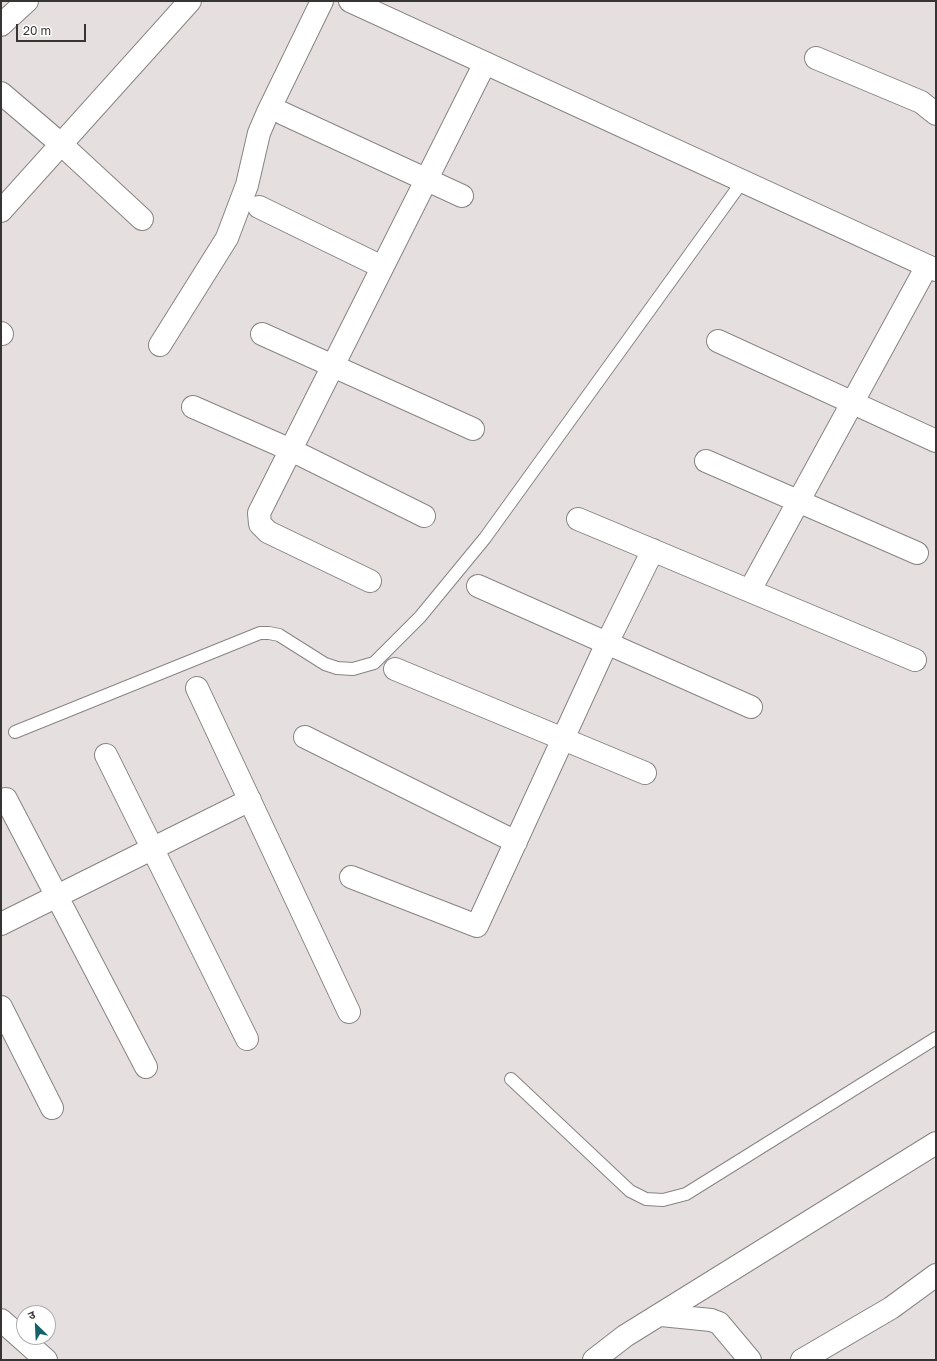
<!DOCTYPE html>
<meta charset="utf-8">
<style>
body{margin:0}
#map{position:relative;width:937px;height:1361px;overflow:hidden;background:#e6dfdf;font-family:"Golos Text","Noto Sans Devanagari",sans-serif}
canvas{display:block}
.frame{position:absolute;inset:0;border:2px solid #373434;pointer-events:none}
.north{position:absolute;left:16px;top:1305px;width:40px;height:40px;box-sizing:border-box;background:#fff;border:1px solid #afaeae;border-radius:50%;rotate:336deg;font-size:11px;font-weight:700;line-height:16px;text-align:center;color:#373434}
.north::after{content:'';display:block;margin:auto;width:14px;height:18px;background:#15636a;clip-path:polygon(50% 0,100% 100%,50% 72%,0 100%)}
.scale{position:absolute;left:16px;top:24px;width:70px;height:18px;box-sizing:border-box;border:2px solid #373434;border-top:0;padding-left:5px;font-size:12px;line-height:14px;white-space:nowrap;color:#373434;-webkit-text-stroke:3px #fff;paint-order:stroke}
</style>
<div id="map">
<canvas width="937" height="1361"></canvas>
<div class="frame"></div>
<div class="north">उ</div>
<div class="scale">20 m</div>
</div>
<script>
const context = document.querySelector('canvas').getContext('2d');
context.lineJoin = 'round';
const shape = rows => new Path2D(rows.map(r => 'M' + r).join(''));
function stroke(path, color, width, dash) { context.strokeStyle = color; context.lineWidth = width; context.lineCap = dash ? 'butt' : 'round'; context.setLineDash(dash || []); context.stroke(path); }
const lane = shape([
 [15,732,260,633,269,633,279,635,325,664,337,668,353,669,374,663,420,617,485,538,742,182],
 [511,1079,630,1191,646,1199,663,1200,686,1194,936,1038]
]);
const street = shape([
 [1,25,27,1],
 [816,58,921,102,936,114],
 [1,93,62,145,142,219],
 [282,113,462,196],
 [259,207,382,267],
 [1,211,190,1],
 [1,333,2,334],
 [262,334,473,429],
 [718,341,936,441],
 [160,345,227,238,247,185,259,133,268,112,322,1],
 [193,407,291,450,424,516],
 [706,461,917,553],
 [578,519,915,660],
 [370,581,268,532,260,524,259,513,485,63],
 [478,586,751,707],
 [750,590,927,266],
 [395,669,645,773],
 [197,688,349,1012],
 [305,737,516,842],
 [106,755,247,1039],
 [6,799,146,1067],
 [351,877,477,926,607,643,653,550],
 [1,924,250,800],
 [1,1007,52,1108],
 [661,1315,711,1320,719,1323,750,1360],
 [1,1320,46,1360],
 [594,1360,625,1336,936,1143],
 [802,1360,891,1308,936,1275]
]);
const secondary = shape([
 [350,1,936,270]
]);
stroke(lane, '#898383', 14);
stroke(street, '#898383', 24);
stroke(secondary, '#898383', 24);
stroke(lane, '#fff', 12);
stroke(street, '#fff', 22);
stroke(secondary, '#fff', 22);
</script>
